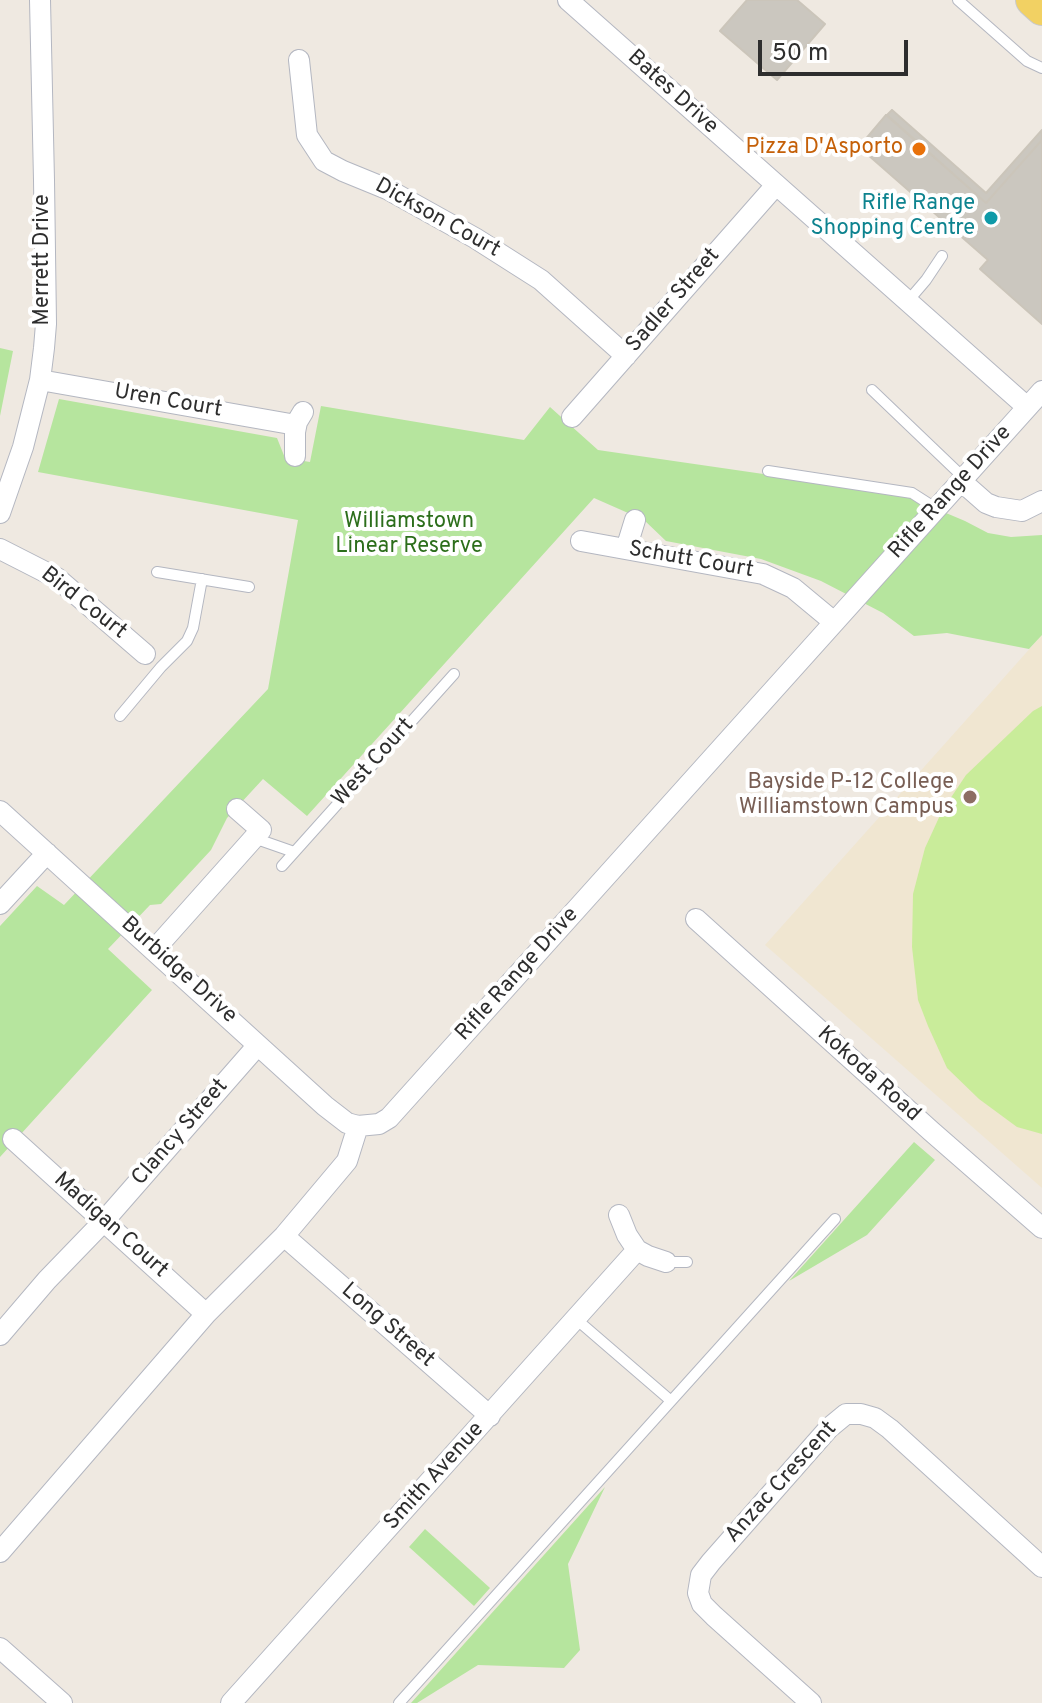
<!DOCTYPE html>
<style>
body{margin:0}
#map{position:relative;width:1042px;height:1703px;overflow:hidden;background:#efe9e1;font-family:Overpass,sans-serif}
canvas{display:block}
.scale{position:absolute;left:758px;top:40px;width:150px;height:36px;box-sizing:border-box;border:4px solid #2e2e2e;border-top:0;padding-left:10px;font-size:24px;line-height:28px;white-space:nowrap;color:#2e2e2e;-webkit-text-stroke:6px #fff;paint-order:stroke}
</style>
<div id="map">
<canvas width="1042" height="1703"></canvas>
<div class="scale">50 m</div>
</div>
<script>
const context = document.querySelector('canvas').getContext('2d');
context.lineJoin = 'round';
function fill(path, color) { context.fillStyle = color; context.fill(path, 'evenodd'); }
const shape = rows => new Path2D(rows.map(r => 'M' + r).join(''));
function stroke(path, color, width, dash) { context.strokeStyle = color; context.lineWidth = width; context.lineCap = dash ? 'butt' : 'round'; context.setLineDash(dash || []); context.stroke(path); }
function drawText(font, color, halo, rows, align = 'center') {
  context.font = font + ' Overpass,sans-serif'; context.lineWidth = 8; context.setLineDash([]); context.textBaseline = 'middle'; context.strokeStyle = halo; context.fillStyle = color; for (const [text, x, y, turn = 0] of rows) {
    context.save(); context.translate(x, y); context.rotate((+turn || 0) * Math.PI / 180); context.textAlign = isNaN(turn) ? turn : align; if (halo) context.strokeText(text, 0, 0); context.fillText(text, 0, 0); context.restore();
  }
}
fill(shape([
 [1042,635,1042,1188,765,945]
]), '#f0e6d1');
fill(shape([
 [0,348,13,351,0,416],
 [59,399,277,438,285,458,310,462,321,406,524,440,550,407,598,450,901,494,965,521,988,533,1011,537,1042,535,1042,635,1029,649,947,633,914,636,883,613,821,581,761,559,666,541,644,520,594,498,307,816,263,779,227,818,211,850,161,904,150,905,108,949,152,990,0,1157,0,926,37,886,64,905,268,689,298,520,38,472],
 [914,1142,935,1160,867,1235,789,1281],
 [605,1487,568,1564,580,1650,564,1668,478,1665,417,1703,411,1703],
 [425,1529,490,1588,474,1606,409,1547]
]), '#b6e59e');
fill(shape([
 [1042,706,1042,1134,1017,1127,979,1099,947,1068,928,1026,918,1000,912,947,913,894,925,848,942,811,966,775,1033,711]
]), '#c9ec9a');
const building = shape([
 [747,0,797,0,825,24,777,80,720,31,747,0],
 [892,110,986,193,1042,130,1042,140,986,203,887,115,892,110],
 [886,115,986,203,1042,140,1042,324,980,269,988,260,859,147,886,115]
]);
fill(building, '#cbc7bf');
stroke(building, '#cbc5ba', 2);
const service = shape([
 [958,0,1027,61,1042,68],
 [908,301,926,280,942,256],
 [872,390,964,478],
 [768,471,912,493,937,509],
 [157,572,249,587],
 [120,716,161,667,187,641,193,628,202,579],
 [254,838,294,852],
 [282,866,454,674],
 [666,1262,687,1262],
 [576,1319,670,1400],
 [399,1703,835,1219]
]);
const minor = shape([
 [568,0,1027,407],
 [299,60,307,135,324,161,343,171,387,189,475,238,541,280,626,356],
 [40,380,296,425],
 [572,417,776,185],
 [295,456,295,432,297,422,303,412],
 [961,481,986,503,996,507,1022,511,1042,501],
 [0,513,23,447,40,380,44,348,46,324,44,180,40,0],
 [581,541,763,574,793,588,834,622],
 [0,549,57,578,145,654],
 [626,549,635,520],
 [0,811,325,1106,347,1123,358,1126],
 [0,904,47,853],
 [696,919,931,1131,1042,1228],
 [154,950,261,830,237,809],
 [13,1139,206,1314],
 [619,1215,627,1235,637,1250,648,1256,666,1262],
 [284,1236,490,1416],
 [0,1335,47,1280,104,1221,258,1045],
 [0,1552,206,1314,284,1236,347,1161,358,1126,379,1124,389,1118,1042,391],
 [0,1648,62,1703],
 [231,1703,637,1250],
 [811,1703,714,1616,702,1604,698,1593,701,1575,711,1562,829,1428,846,1414,861,1414,875,1418,890,1429,1042,1567]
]);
const primary = shape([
 [1032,0,1042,9]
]);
stroke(service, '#b4b7c1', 12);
stroke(minor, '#b4b7c1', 22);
stroke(primary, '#c9c9c9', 34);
stroke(service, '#fff', 10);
stroke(minor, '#fff', 20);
stroke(primary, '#f2d163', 32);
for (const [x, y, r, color] of [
 [919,149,8,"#e8710a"],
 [991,218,8,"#0f9aa8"],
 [970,797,8,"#8d6e63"]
]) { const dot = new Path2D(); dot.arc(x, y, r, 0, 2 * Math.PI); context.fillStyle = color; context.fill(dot); stroke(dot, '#fff', 3); }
drawText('22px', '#2e2e2e', '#fff', [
 ["Bates Drive",672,93,42],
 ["Dickson Court",437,219,29],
 ["Merrett Drive",44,260,-90],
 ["Sadler Street",674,301,-49],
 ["Uren Court",168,402,10],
 ["Rifle Range Drive",951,493,-48],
 ["Schutt Court",691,561,10],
 ["Bird Court",83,604,38],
 ["West Court",374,763,-48],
 ["Burbidge Drive",178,971,42],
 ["Rifle Range Drive",518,975,-48],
 ["Kokoda Road",868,1075,42],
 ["Clancy Street",181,1133,-49],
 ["Madigan Court",110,1226,42],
 ["Long Street",387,1326,41],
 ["Smith Avenue",435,1477,-48],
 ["Anzac Crescent",782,1483,-48]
]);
drawText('22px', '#c56008', '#fff', [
 ["Pizza D'Asporto",903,149]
], 'right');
drawText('22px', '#0d838f', '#fff', [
 ["Rifle Range",975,205],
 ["Shopping Centre",975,230]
], 'right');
drawText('22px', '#2c6e1b', '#fff', [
 ["Williamstown",409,523],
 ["Linear Reserve",409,548]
]);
drawText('22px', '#785e54', '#fff', [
 ["Bayside P-12 College",954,784],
 ["Williamstown Campus",954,809]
], 'right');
</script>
